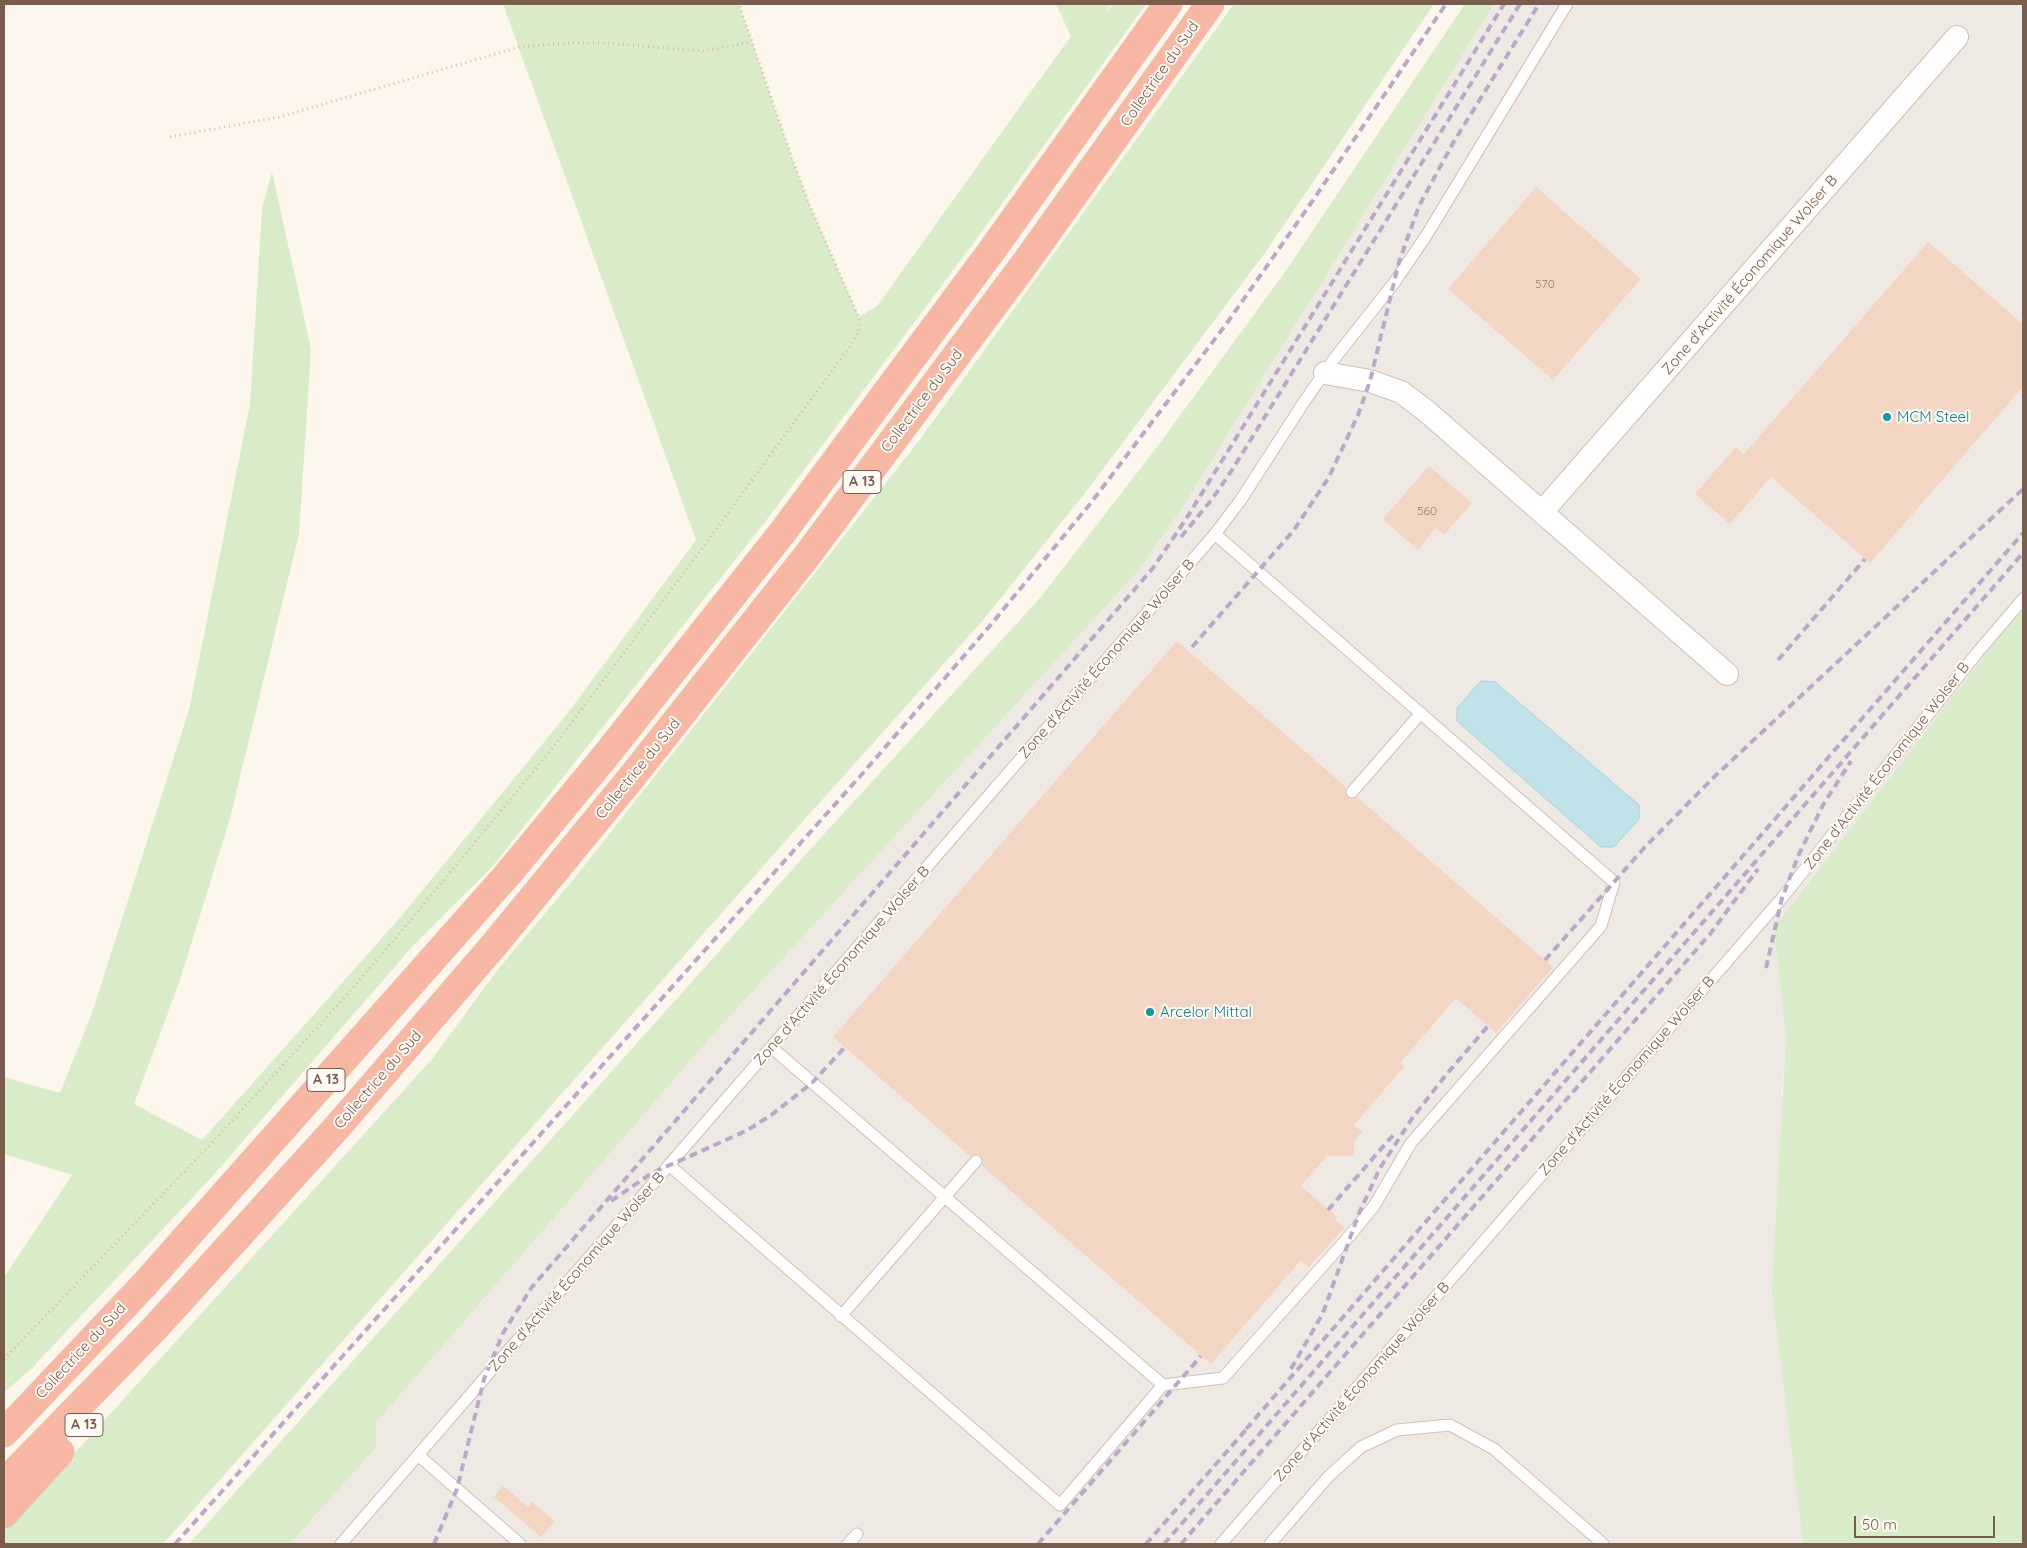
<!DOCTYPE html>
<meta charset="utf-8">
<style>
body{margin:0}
#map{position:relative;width:2027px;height:1548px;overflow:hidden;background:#fdf6ec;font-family:Quicksand,sans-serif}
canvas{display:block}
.frame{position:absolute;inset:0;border:5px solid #7a5c4d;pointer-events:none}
.scale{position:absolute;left:1854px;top:1516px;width:141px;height:22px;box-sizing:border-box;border:2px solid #7a5c4d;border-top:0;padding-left:6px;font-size:15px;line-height:18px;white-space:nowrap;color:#7a5c4d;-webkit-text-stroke:4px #fffaf3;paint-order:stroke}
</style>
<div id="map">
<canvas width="2027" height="1548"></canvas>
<div class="frame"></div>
<div class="scale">50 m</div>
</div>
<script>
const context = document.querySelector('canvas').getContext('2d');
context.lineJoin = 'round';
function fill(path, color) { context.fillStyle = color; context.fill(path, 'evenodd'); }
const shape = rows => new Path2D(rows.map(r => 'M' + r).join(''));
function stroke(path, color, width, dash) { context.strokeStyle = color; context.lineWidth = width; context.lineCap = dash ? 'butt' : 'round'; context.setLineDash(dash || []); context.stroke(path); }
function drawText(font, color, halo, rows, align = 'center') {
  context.font = font + ' Quicksand,sans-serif'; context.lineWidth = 4; context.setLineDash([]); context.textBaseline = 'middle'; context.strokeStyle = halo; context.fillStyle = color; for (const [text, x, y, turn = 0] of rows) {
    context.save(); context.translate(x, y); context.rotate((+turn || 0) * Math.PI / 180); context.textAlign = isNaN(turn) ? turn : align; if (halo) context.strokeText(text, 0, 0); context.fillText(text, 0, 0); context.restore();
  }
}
fill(shape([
 [1494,4,2023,4,2023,629,1793,939,1782,1092,1811,1544,290,1544,376,1448,376,1423,711,1037,1141,568,1186,502]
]), '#efe9e4');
fill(shape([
 [503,4,739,4,792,158,810,206,859,317,877,306,1071,36,1056,4,1111,4,1105,14,1113,4,1146,4,975,241,765,522,492,867,412,947,210,1179,32,1368,6,1391,4,1388,4,1277,72,1175,4,1154,4,1077,60,1093,91,1016,189,710,250,404,262,208,272,172,311,349,299,534,229,822,179,983,134,1104,202,1140,398,920,567,714,696,540],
 [1234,4,1434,4,1264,254,1085,493,984,619,797,828,163,1544,4,1544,4,1531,432,1059,499,968,577,875,918,442],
 [1465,4,1494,4,1186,502,1141,568,711,1037,376,1423,376,1448,290,1544,189,1544,815,844,1040,598,1157,447,1285,272],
 [2023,606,2023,1544,1803,1544,1772,1291,1786,1035,1774,928]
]), '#d8ecc9');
const water = shape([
 [1481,681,1495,682,1639,805,1639,819,1614,847,1601,847,1457,721,1457,708,1481,681]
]);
fill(water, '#bfe3e8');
stroke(water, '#a5d3da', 1);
fill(shape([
 [1536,187,1641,279,1553,380,1448,289],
 [1928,242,2023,324,2023,387,1870,563,1771,477,1730,524,1695,494,1736,447,1744,454],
 [1429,466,1472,503,1444,535,1436,528,1418,550,1383,519],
 [1177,641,1346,787,1345,791,1347,797,1351,799,1357,797,1553,967,1496,1033,1456,998,1400,1063,1404,1067,1354,1125,1362,1132,1354,1142,1354,1156,1327,1156,1301,1186,1337,1217,1335,1220,1344,1228,1309,1267,1301,1260,1211,1364,982,1166,983,1162,981,1156,977,1154,970,1156,833,1037],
 [503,1486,528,1507,532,1502,555,1521,541,1537,494,1497]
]), '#f3d5c3');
const service = shape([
 [1352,792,1421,713],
 [669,1165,1060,1505,1163,1385,771,1047],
 [841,1316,976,1161],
 [1163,1385,1223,1378,1352,1233,1374,1206,1411,1143,1601,926,1614,882,1215,534],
 [418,1455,520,1544],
 [341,1544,1215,534,1240,501,1304,402,1334,359,1394,283,1426,236,1567,4],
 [848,1544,857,1534],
 [1221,1544,1782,898,1977,653,2023,599],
 [1270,1544,1328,1477,1361,1447,1397,1430,1450,1425,1494,1449,1603,1544]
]);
const minor = shape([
 [1325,373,1370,381,1401,392,1425,410,1727,674],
 [1542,512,1957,37]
]);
const motorway = shape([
 [4,1433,144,1285,508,874,603,759,782,533,990,253,1168,4],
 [4,1483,155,1328,339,1125,494,945,631,778,806,557,1026,262,1210,4],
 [4,1514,60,1452]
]);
stroke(service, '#d1beb0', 13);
stroke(minor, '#d1beb0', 24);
stroke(motorway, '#dad1cd', 29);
stroke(shape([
 [170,137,279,117,519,47,572,43,605,43,704,51,751,42],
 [4,1359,210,1145,343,999,416,914,555,745,700,551,851,345,859,331,859,318,810,206,792,158,739,4]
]), '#d9b8a5', 3, [1, 4]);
stroke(service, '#fff', 11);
stroke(minor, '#fff', 22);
stroke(motorway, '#f7b7a3', 28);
stroke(shape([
 [1181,537,1213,498,1232,470,1520,4],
 [1192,647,1294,530,1329,477,1358,415,1370,381,1399,262,1419,206,1453,143,1539,4],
 [1778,660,1865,559],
 [1545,960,1645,847,1714,777,2023,489],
 [1766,968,1782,898,1799,854,1823,805,1851,761],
 [611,1201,652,1173,746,1131,770,1116,812,1083,845,1047],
 [1328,1210,1395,1133],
 [1291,1369,1323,1313,1359,1213,1380,1168,1413,1117,1446,1075,1488,1026],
 [1246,1429,2023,533],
 [175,1544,863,773,988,628,1090,504,1227,323,1309,206,1446,4],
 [434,1544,457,1489,484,1379,503,1333,532,1287,1153,568,1186,519,1504,4],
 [1038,1544,1201,1356],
 [1146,1544,1251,1424],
 [1164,1544,2023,553],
 [1181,1544,1710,934,1758,869]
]), '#b9a8c9', 4, [8, 5]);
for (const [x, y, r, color] of [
 [1887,417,5,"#0f9aa8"],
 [1150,1012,5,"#0f9aa8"]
]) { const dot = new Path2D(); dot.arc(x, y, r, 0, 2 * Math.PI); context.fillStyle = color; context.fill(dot); stroke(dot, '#fffaf3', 2); }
drawText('12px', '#987a6a', null, [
 ["570",1545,284],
 ["560",1427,511]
]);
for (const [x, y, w] of [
 [862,482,38],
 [326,1080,38],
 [84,1425,38]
]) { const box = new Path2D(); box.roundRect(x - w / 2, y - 11.5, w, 23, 4); context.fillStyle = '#fffaf3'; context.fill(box); stroke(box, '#7a5c4d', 1); }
drawText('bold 14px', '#7a5c4d', null, [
 ["A 13",862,482],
 ["A 13",326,1080],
 ["A 13",84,1425]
]);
drawText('15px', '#7a5c4d', '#fffaf3', [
 ["Collectrice du Sud",1160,74,-55],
 ["Zone d'Activité Économique Wolser B",1750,275,-49],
 ["Collectrice du Sud",922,401,-53],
 ["Zone d'Activité Économique Wolser B",1107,659,-49],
 ["Zone d'Activité Économique Wolser B",1887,766,-52],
 ["Collectrice du Sud",638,769,-51],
 ["Zone d'Activité Économique Wolser B",842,966,-49],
 ["Zone d'Activité Économique Wolser B",1627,1076,-49],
 ["Collectrice du Sud",378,1080,-49],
 ["Zone d'Activité Économique Wolser B",577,1272,-49],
 ["Collectrice du Sud",81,1351,-47],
 ["Zone d'Activité Économique Wolser B",1362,1382,-49]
]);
drawText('15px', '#0d838f', '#fffaf3', [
 ["MCM Steel",1897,417],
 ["Arcelor Mittal",1160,1012]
], 'left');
</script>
